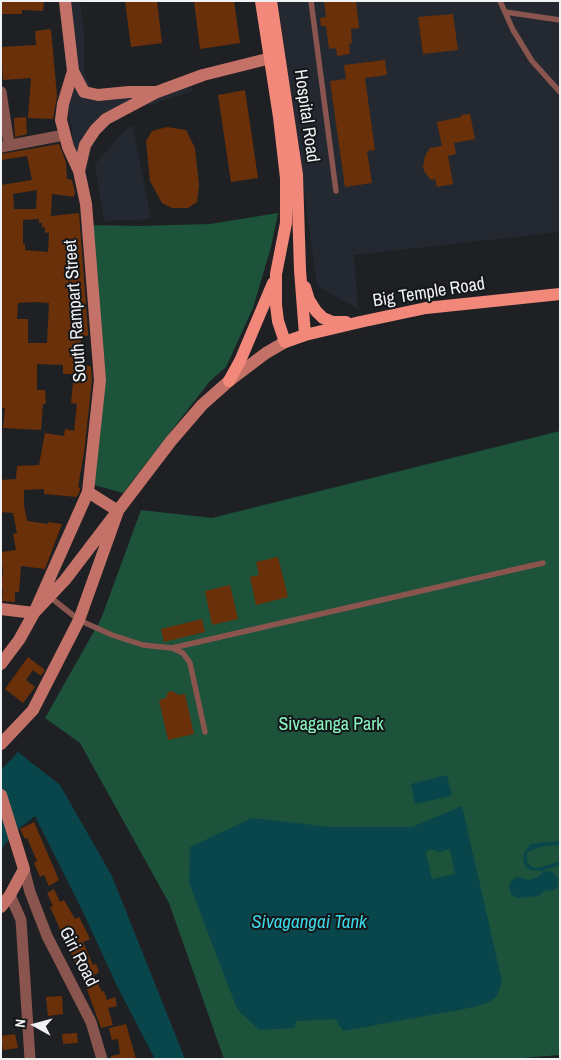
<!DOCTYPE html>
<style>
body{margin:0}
#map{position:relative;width:561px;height:1060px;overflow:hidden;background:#1f2023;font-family:"Archivo Narrow",sans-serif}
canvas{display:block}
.frame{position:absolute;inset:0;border:2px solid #f0f1f3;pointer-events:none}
.north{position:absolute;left:10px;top:1000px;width:50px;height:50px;-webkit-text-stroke:4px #15171a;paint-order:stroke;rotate:277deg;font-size:14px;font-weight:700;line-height:20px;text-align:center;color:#f0f1f3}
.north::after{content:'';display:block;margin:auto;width:18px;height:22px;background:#f0f1f3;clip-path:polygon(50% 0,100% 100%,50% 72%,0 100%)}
</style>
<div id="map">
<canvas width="561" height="1060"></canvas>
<div class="frame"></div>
<div class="north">N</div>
</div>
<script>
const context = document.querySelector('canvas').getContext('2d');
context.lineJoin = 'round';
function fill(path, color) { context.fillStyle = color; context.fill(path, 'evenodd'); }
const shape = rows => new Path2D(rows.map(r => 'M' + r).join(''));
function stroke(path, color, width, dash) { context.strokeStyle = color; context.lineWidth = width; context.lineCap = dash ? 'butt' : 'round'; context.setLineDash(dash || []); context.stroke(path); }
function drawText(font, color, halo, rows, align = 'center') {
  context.font = font + ' "Archivo Narrow",sans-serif'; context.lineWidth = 4; context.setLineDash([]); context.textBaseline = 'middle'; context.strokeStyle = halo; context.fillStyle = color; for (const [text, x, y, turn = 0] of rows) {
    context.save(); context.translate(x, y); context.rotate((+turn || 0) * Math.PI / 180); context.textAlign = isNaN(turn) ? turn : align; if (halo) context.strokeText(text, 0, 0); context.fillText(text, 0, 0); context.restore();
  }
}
fill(shape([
 [58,1,80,1,84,31,84,72,92,88,127,93,188,78,193,91,139,108,113,122,98,132,90,154,86,173,93,218,72,144,72,127,65,106,68,74],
 [278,1,560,1,560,232,354,255,358,309,317,286],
 [128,127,133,127,151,219,104,221,95,164]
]), '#242931');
fill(shape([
 [278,213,271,247,253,308,226,367,210,381,123,493,94,485,101,424,90,225,138,226,210,224],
 [560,431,560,1055,510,1059,224,1059,169,903,80,743,45,718,101,619,141,510,212,518]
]), '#1c533a');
fill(shape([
 [18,752,60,785,112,876,185,1059,155,1059,117,986,83,912,35,816,16,831,1,849,1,770],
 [447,775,452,796,415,804,411,784],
 [462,806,502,981,497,996,487,1003,475,1007,343,1031,335,1019,297,1021,294,1028,259,1030,237,1009,189,883,190,847,252,818,330,827,412,827],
 [429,849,440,852,450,849,455,874,432,879,426,853],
 [560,841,560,845,544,846,531,850,527,854,527,861,531,866,537,868,552,864,560,861,560,865,542,871,530,870,526,867,523,862,524,853,531,844],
 [549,871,554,873,557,877,558,882,557,888,551,891,546,890,539,896,516,898,511,894,509,887,512,880,517,877,529,880,539,876,543,872]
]), '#09464b');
fill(shape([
 [2,1,44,1,43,11,22,10,22,14,2,14],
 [125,1,157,1,162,43,131,47],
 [194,1,234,1,240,43,200,49],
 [324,1,356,1,359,28,351,29,352,43,349,44,350,54,337,56,336,48,329,49,326,26,321,26,320,18,326,17],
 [453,14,458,50,423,54,418,17],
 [51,29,57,96,53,119,28,118,31,78,3,80,1,47,36,45,35,31],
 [385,60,387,75,365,78,375,150,367,151,372,183,345,187,330,81,346,79,344,65],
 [245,90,258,178,231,182,218,95],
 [470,114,475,139,454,143,456,154,448,156,453,184,437,187,435,179,431,180,424,171,423,166,425,156,430,148,442,146,437,122,461,117,461,115],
 [26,117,27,134,15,137,14,118],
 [167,127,186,130,195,148,199,185,197,202,188,208,172,208,162,203,150,181,146,141,152,131],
 [59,144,66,162,67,179,72,180,75,192,74,197,52,194,51,216,79,213,88,331,88,336,81,336,80,366,91,366,92,380,84,453,78,487,80,488,80,490,77,497,44,494,44,489,24,490,24,505,27,521,48,524,48,522,62,524,45,569,21,566,19,592,15,592,15,602,2,601,3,590,1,589,3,572,1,552,16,550,13,534,17,533,13,513,1,512,1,480,16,479,17,466,39,465,45,433,64,436,65,429,74,431,77,404,71,403,74,374,63,374,63,365,37,364,37,390,45,390,46,404,43,404,41,430,3,428,5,408,1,408,1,185,32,180,27,156,1,160,1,154],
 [37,190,36,209,14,209,13,194],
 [39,219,39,223,42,223,42,228,45,227,45,233,49,232,48,252,25,250,25,244,23,244,23,220],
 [34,302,49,303,47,343,28,343,28,319,17,319,18,303],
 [278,557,288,597,256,605,250,577,259,575,256,562],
 [230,585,238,619,212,625,205,591],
 [202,619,205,632,164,642,161,629],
 [28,657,45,670,41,676,33,670,26,680,35,687,23,703,5,689],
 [172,691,179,695,185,694,194,734,168,740,159,700,166,698,168,692],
 [34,822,59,880,49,886,44,875,40,877,34,863,37,861,27,838,25,839,20,829],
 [54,889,60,902,64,900,75,919,79,917,90,939,83,942,93,965,96,964,99,972,94,975,102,992,104,991,107,1000,115,997,117,1006,108,1008,113,1025,101,1028,84,981,86,980,79,963,76,964,50,907,53,906,47,893],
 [62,996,63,1014,48,1016,46,997],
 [126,1024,136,1059,111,1059,111,1056,120,1054,118,1039,112,1040,109,1028],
 [77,1033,78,1043,63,1044,62,1034],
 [15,1034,18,1048,3,1050,1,1036]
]), '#6a3009');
stroke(shape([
 [311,1,336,191],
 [500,1,513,30,532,61,560,92],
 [505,12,560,20],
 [50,597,79,620,112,635,143,645,172,648,543,563],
 [172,648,183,653,190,663,205,732]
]), '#89554e', 5.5);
stroke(shape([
 [1,92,9,144],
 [1,147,64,135],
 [24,869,30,892,47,936,91,1022,102,1059],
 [10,895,21,920,30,1059]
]), '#89554e', 11);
stroke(shape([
 [73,71,84,92,98,95,129,92,155,92],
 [79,171,85,145,95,130,106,119,157,92,203,75,279,56],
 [1,609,34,613],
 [34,613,88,492,100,380,86,204,79,171,68,147,61,120,63,104,73,71,65,1],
 [1,664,19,640,34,613,65,580,171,441,202,405,229,381,266,353,285,342],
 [1,744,33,710,79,620,118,511,88,492],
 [1,795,24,869,10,895,1,907]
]), '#c47267', 12);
stroke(shape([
 [261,1,279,117,286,178,286,223,276,274,276,305,278,321,285,342,305,335,360,322,426,308,560,294],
 [271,1,297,175,300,270,305,335],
 [305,287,309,300,316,311,323,318,333,322,346,322],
 [229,381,240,361,273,283]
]), '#f2887a', 12);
drawText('18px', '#f0f1f3', '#15171a', [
 ["Hospital Road",306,116,82],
 ["Big Temple Road",429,293,-9],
 ["South Rampart Street",76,311,-94],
 ["Giri Road",78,957,63]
]);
drawText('18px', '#89f5bf', '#15171a', [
 ["Sivaganga Park",331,725]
]);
drawText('italic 19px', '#3bd9e6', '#15171a', [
 ["Sivagangai Tank",309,923]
]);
</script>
